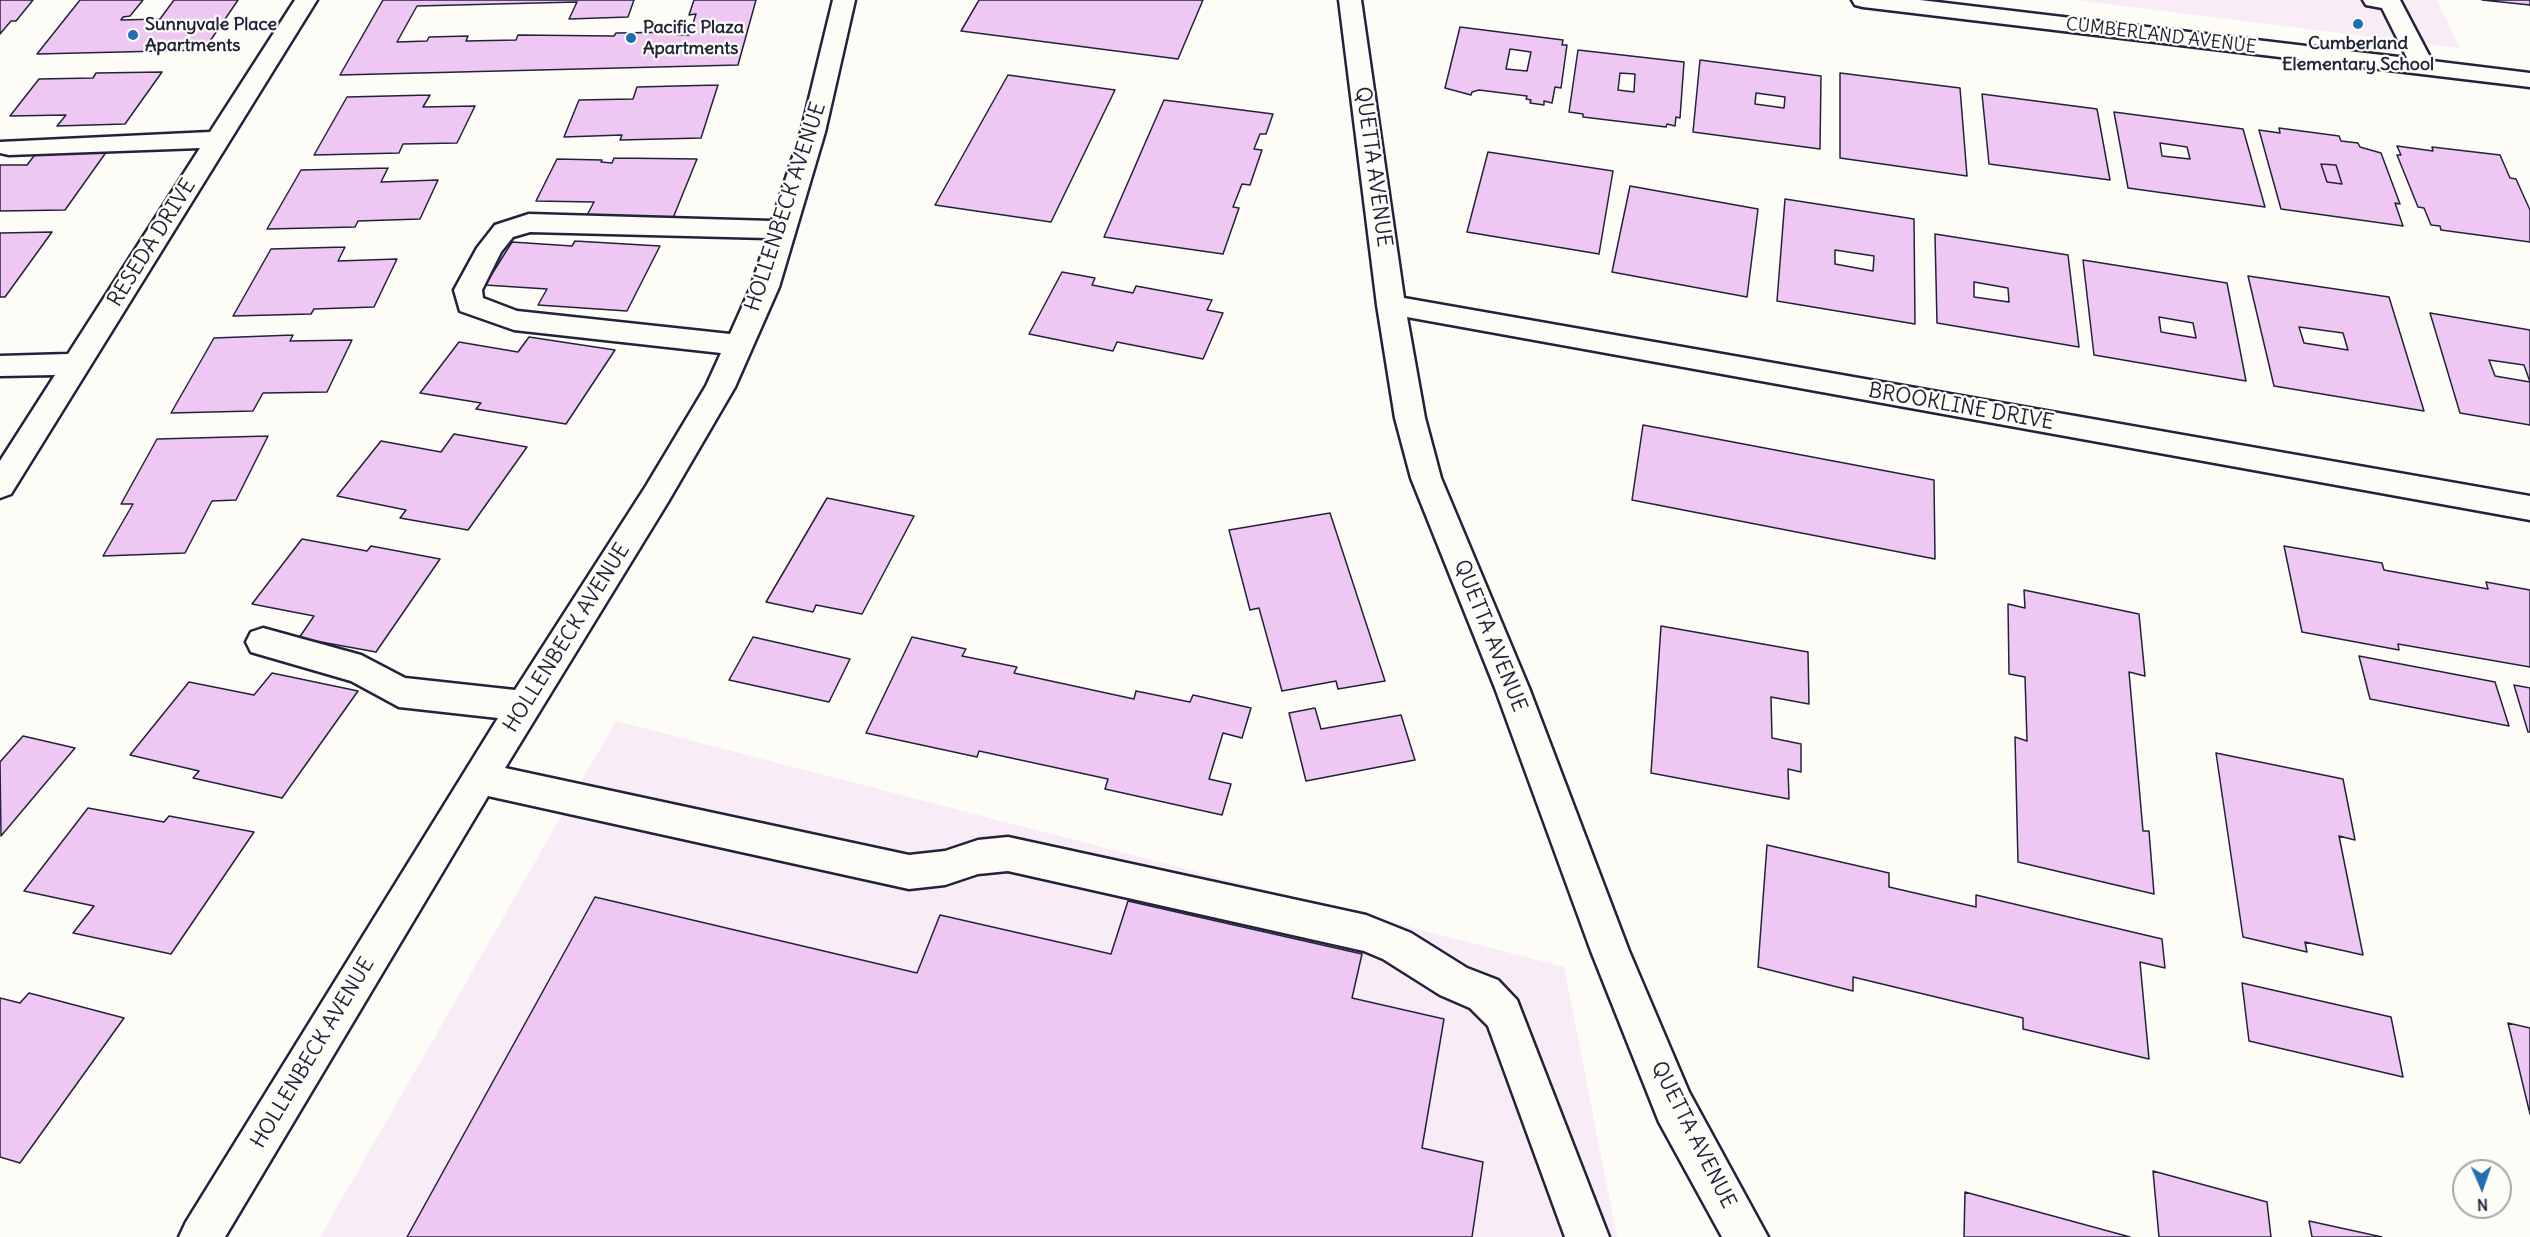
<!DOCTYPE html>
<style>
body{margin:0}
#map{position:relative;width:2530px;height:1237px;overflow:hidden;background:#fdfcf7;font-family:Delius,sans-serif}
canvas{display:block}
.north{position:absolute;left:2452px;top:1159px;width:60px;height:60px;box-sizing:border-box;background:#fdfcf7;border:2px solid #a5a5ac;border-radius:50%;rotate:178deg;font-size:16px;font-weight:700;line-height:24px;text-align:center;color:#22223b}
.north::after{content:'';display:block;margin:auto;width:21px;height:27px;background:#1f6fb2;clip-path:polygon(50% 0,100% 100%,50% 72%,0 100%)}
</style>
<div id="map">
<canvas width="2530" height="1237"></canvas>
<div class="north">N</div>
</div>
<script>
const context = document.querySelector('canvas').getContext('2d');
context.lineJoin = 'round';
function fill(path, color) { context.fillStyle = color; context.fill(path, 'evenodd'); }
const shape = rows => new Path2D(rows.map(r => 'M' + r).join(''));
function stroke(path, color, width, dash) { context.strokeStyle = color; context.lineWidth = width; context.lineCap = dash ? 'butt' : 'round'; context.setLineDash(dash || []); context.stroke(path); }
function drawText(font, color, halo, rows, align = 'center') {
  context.font = font + ' Delius,sans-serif'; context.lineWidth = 4.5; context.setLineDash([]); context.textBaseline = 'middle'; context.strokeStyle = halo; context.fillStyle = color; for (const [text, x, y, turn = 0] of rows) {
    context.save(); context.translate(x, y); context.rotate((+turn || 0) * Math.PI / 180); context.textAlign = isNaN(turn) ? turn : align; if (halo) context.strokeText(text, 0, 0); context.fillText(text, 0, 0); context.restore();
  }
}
fill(shape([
 [2075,0,2437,0,2460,48],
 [616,721,1564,967,1617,1237,320,1237]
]), '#f8ecf6');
const building = shape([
 [0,0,33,0,16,21,11,21,0,34,0,0],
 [80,0,143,0,130,16,123,17,121,20,160,19,174,0,238,0,204,50,37,54,80,0],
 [383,0,634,0,628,17,569,19,577,2,417,6,397,42,427,41,429,37,468,36,466,41,516,40,518,35,614,36,616,33,679,32,678,35,689,35,696,14,689,15,694,0,756,0,738,65,340,75,383,0],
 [979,0,1203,0,1178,59,961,31,979,0],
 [2482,0,2530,0,2530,5,2482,0],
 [1460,27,1563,40,1562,45,1567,45,1561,88,1555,87,1552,103,1544,101,1544,105,1530,103,1531,100,1526,99,1527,96,1479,90,1472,92,1471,95,1445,88,1460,27],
 [1510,49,1531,52,1527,71,1506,69,1510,49],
 [1578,50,1684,62,1680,118,1676,117,1675,126,1667,124,1666,127,1583,117,1583,114,1569,112,1578,50],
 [1620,73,1635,74,1634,92,1618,90,1620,73],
 [1700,60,1821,76,1820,149,1693,132,1700,60],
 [1756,93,1785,97,1784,108,1755,104,1756,93],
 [162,72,125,124,57,126,66,115,10,116,39,79,93,78,96,73,162,72],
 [1840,73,1960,88,1967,176,1840,158,1840,73],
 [1008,75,1115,90,1051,222,935,205,1008,75],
 [718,85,701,138,620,140,622,135,564,137,579,100,633,99,637,87,718,85],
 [1982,94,2097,109,2110,180,1989,164,1982,94],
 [430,95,423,107,475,106,457,143,403,144,399,153,314,155,347,97,430,95],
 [1164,100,1273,114,1266,134,1260,134,1254,149,1262,150,1250,185,1242,184,1233,207,1239,208,1223,254,1104,237,1164,100],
 [2114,112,2243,129,2265,207,2128,188,2114,112],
 [2160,143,2187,147,2190,159,2162,156,2160,143],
 [2279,128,2339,136,2341,141,2358,143,2360,147,2381,153,2400,204,2395,203,2403,226,2281,209,2259,130,2280,133,2279,128],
 [2321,164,2336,165,2342,184,2327,182,2321,164],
 [2397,146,2433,151,2432,147,2500,155,2510,178,2516,179,2530,210,2530,242,2441,230,2440,226,2431,225,2424,208,2418,207,2397,155,2401,155,2397,146],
 [107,151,65,210,0,211,0,165,27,165,37,152,107,151],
 [1488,152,1613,171,1599,254,1467,232,1488,152],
 [614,158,697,159,673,218,586,217,594,202,536,201,557,159,602,160,601,162,612,163,614,158],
 [2321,164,2336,165,2342,184,2327,182,2321,164],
 [388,168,381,182,438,180,420,219,358,221,355,227,267,229,301,170,388,168],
 [1630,186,1758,209,1747,297,1612,272,1630,186],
 [1785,199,1914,219,1915,324,1777,301,1785,199],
 [1835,250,1874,256,1873,271,1835,264,1835,250],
 [52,232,5,297,0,297,0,233,52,232],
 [1935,234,2068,255,2079,347,1937,323,1935,234],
 [1974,282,2008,288,2009,302,1974,297,1974,282],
 [575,241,660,246,627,311,538,305,547,289,485,285,512,242,572,246,575,241],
 [345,247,338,261,397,259,374,307,314,309,311,314,233,316,271,249,345,247],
 [2083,260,2227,283,2246,381,2094,355,2083,260],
 [2159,317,2193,323,2196,338,2161,332,2159,317],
 [1062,272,1095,278,1092,285,1133,293,1136,286,1212,300,1207,310,1223,313,1203,359,1117,342,1113,351,1029,334,1062,272],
 [2248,276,2389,297,2424,411,2274,386,2248,276],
 [2299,327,2343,333,2348,350,2304,343,2299,327],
 [2430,313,2530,330,2530,425,2460,413,2430,313],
 [2489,360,2524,365,2530,382,2495,376,2489,360],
 [293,335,290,341,352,340,327,392,263,393,253,411,171,413,214,338,293,335],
 [529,337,615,350,566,424,476,409,481,403,420,393,459,342,518,352,529,337],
 [1643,425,1934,480,1935,559,1632,500,1643,425],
 [454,434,527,447,468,530,400,518,406,510,337,496,381,441,441,452,454,434],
 [268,436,236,500,212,501,185,553,103,556,133,504,121,504,157,439,268,436],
 [827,498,914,516,862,614,816,605,813,612,766,602,827,498],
 [1330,513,1385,681,1338,689,1336,681,1282,691,1259,608,1250,610,1229,530,1330,513],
 [302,539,367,551,371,546,440,559,376,652,299,638,314,616,252,604,302,539],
 [2284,546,2382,563,2384,570,2488,589,2486,582,2530,590,2530,667,2398,644,2399,650,2302,632,2284,546],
 [2024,590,2139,614,2145,676,2129,672,2143,831,2149,831,2154,894,2018,862,2015,737,2027,741,2025,677,2009,674,2008,604,2025,608,2024,590],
 [1661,626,1808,652,1809,704,1771,697,1772,738,1801,744,1801,772,1788,769,1789,799,1651,773,1661,626],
 [753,637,850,659,829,702,729,680,753,637],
 [912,637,966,649,962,656,1017,667,1014,673,1134,699,1136,691,1190,702,1193,695,1251,708,1242,738,1223,733,1209,779,1231,784,1222,815,1105,789,1108,779,979,751,977,757,866,733,912,637],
 [2359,656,2495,682,2509,726,2370,699,2359,656],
 [272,673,358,691,282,798,193,778,199,771,130,755,189,682,254,695,272,673],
 [2514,685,2530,688,2530,732,2528,732,2514,685],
 [1315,708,1321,729,1401,715,1415,760,1306,781,1289,713,1315,708],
 [23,736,75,748,1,836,0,762,23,736],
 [2216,753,2343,779,2355,840,2339,836,2363,955,2305,942,2307,952,2243,937,2216,753],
 [88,808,164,822,169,816,254,832,171,954,73,933,94,906,24,891,88,808],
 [1767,845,1889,873,1889,887,1976,907,1976,895,2162,939,2165,968,2140,962,2149,1059,2023,1029,2023,1018,1853,977,1853,991,1758,967,1767,845],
 [595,897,917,973,940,915,1111,954,1128,901,1362,954,1352,998,1444,1019,1422,1148,1483,1162,1472,1237,407,1237,595,897],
 [2242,983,2391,1017,2403,1077,2249,1041,2242,983],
 [29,993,124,1018,20,1163,0,1157,0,998,20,1003,29,993],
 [2508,1023,2530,1028,2530,1114,2508,1023],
 [2153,1171,2267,1202,2271,1237,2159,1237,2153,1171],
 [1965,1192,2130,1237,1964,1237,1965,1192],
 [2309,1221,2382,1237,2312,1237,2309,1221]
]);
fill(building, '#eec8f3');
stroke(building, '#22223b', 1.5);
const minor = shape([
 [295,0,317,0,11,494,0,498,0,461,55,375,0,376,0,356,68,354,200,148,9,155,0,153,0,142,210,132,295,0],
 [833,0,855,0,825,132,779,287,735,387,668,502,505,768,909,855,945,851,978,840,1008,837,1366,915,1411,933,1467,968,1498,980,1517,1000,1609,1237,1565,1237,1488,1026,1470,1008,1440,995,1383,959,1364,951,1008,871,978,874,945,885,909,889,488,796,225,1237,179,1237,186,1222,498,718,399,707,351,681,251,652,246,642,251,632,263,628,361,655,405,678,515,690,646,486,706,386,721,353,514,330,460,311,454,290,477,248,495,225,529,214,772,221,801,132,833,0],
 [530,232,767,238,751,287,730,334,517,311,483,298,482,290,501,252,513,237,530,232],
 [1339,0,1361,0,1404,298,2530,496,2530,520,1407,317,1425,418,1441,478,1529,688,1629,951,1689,1092,1768,1237,1722,1237,1659,1122,1591,951,1495,688,1411,478,1395,418,1377,305,1339,0],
 [1852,0,1920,0,2407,58,2382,8,2366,5,2363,0,2400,0,2432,61,2530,73,2530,87,1863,7,1855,5,1852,0]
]);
stroke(minor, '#22223b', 5);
fill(minor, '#fdfcf7');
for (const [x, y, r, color] of [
 [2358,24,6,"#1f6fb2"],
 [133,35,6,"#1f6fb2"],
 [631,38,6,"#1f6fb2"]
]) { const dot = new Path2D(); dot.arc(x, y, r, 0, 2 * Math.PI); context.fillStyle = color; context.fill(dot); stroke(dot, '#fdfcf7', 2); }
drawText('bold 18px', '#22223b', '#fdfcf7', [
 ["Sunnyvale Place",145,25],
 ["Apartments",145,46],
 ["Pacific Plaza",643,28],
 ["Apartments",643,49],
 ["Cumberland",2358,44,"center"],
 ["Elementary School",2358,65,"center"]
], 'left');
drawText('18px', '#22223b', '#fdfcf7', [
 ["CUMBERLAND AVENUE",2161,36,7]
]);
drawText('21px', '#22223b', '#fdfcf7', [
 ["QUETTA AVENUE",1373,167,82],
 ["HOLLENBECK AVENUE",786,207,-72],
 ["RESEDA DRIVE",152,243,-58],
 ["BROOKLINE DRIVE",1961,407,10],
 ["QUETTA AVENUE",1490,636,68],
 ["HOLLENBECK AVENUE",567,638,-58],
 ["HOLLENBECK AVENUE",313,1053,-59],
 ["QUETTA AVENUE",1693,1135,63]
]);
</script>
